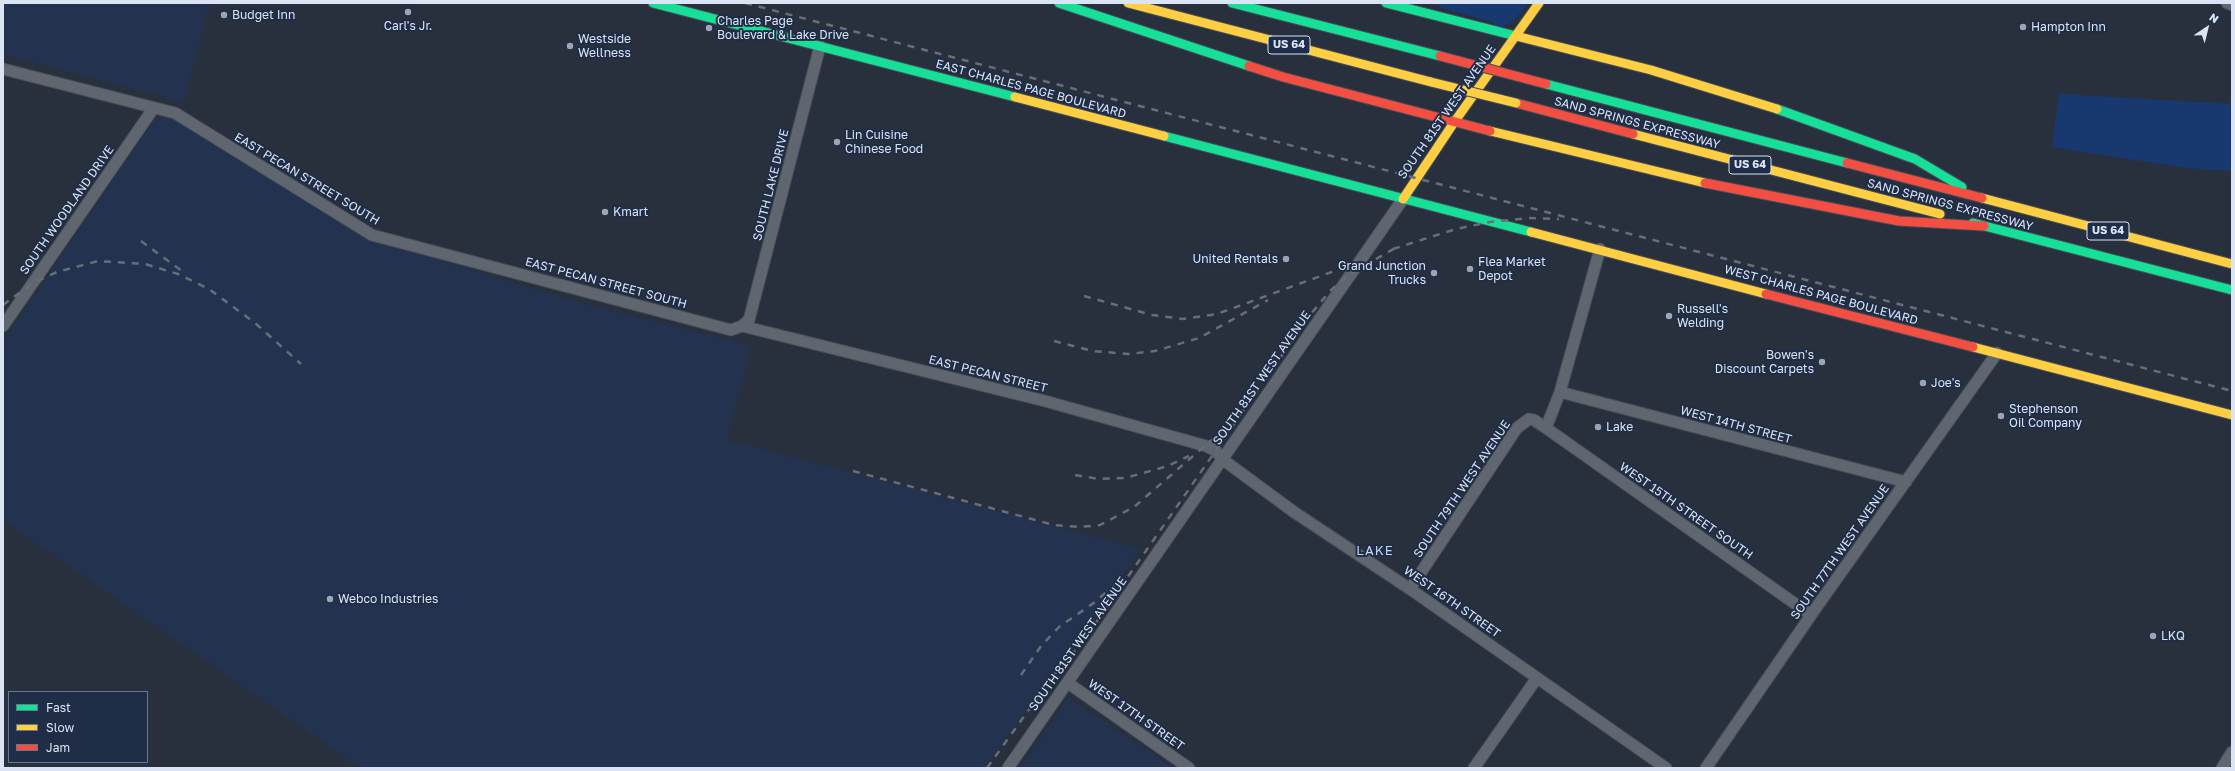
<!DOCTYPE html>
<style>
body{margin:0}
#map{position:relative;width:2235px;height:771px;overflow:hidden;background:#28303d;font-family:"Golos Text",sans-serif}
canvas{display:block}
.frame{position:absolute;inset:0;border:4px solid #dae4f4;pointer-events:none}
.legend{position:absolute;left:8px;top:691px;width:140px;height:72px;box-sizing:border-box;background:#1f2d46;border:1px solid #6a768c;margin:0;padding:5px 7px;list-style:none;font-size:12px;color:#dae4f4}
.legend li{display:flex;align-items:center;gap:8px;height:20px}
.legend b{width:20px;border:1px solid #6a768c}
.north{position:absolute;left:2187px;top:8px;width:40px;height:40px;-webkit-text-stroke:3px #1f2d46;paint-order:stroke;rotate:35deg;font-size:11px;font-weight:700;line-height:16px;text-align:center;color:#dae4f4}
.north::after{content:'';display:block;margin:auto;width:14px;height:18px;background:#dae4f4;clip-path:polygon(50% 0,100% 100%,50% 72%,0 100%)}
</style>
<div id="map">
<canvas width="2235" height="771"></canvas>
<div class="frame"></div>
<ul class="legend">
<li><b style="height:5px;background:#16e098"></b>Fast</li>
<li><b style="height:5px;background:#ffcf43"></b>Slow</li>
<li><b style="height:5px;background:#f24e42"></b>Jam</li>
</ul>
<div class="north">N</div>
</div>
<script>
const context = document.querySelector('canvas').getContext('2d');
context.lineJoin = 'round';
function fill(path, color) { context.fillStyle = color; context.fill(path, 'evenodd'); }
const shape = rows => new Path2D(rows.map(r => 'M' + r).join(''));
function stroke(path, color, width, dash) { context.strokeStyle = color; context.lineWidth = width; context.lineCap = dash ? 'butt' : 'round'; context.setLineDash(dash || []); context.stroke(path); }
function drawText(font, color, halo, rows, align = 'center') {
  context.font = font + ' "Golos Text",sans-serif'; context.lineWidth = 4; context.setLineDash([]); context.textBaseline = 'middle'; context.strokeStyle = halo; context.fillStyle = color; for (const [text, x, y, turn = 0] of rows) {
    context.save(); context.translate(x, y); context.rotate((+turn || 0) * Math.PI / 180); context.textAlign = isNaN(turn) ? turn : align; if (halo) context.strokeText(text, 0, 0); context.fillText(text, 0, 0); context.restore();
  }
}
fill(shape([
 [3,3,210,3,184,102,3,55],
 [156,117,174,118,370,240,589,305,751,345,727,440,1141,549,985,768,361,768,3,520,3,341],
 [1068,698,1173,767,1020,768]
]), '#23334f');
fill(shape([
 [1433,3,1529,3,1512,22,1502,27,1493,25,1493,22,1444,9],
 [2059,94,2232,104,2232,171,2187,168,2052,147]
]), '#183970');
const street = shape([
 [2227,3,2232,5],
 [3,69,175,113,372,235,731,330,742,326,749,320,820,46],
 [3,326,153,109],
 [742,326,1045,401,1206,446,1216,451,1222,459,1294,512,1410,589,1666,768],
 [1560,392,1906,482],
 [1546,428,1560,392,1600,249],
 [1410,589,1517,428,1529,419,1534,420,1546,428,1811,615],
 [1068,683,1189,768],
 [1008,768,1403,199],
 [1474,768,1537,678],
 [1706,768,1818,605,1997,353],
 [2222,768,2232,752]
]);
const fast = shape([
 [653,3,1015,97],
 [1059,3,1249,66],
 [1232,3,1440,56],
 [1386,3,1516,36],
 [1546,84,1847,163],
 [1777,109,1915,159,1962,187],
 [1164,136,1531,232],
 [1973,223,2232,290]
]);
const slow = shape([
 [1128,3,1431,82],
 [1516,36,1651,70,1777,109],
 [1015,97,1164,136],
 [1490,131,1705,183],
 [1633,134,1940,214],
 [1982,198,2232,264],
 [1403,199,1455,121,1539,3],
 [1531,232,1766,294],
 [1973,347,2232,415]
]);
const jam = shape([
 [1249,66,1283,77,1490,131],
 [1516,103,1633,134],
 [1847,163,1982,198],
 [1705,183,1899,221,1984,226],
 [1766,294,1973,347]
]);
stroke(street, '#464d59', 13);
stroke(fast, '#464d59', 11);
stroke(slow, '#464d59', 11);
stroke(jam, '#464d59', 11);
stroke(street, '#5f666f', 11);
stroke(fast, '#16e098', 9);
stroke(slow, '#ffcf43', 9);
stroke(jam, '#f24e42', 9);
stroke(shape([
 [745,3,2232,391],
 [141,241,186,274],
 [1393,249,1456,229,1490,222,1529,218,1559,219],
 [1084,296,1152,315,1183,319,1217,314,1367,259],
 [3,305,33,283,57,272,98,261,145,264,178,274,209,289,255,323,301,364],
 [1054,341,1093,351,1129,354,1155,351,1199,338,1268,300],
 [853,471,1054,525,1079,527,1100,525,1134,507,1229,425],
 [1075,475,1099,479,1125,478,1168,466,1189,456],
 [1021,675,1041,646,1059,627,1095,602,1118,582],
 [987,768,1053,676,1084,640,1310,315,1331,290,1350,274,1397,247]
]), '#686d78', 2.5, [7, 7]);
const slowBridge = shape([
 [1431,82,1516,103]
]);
const jamBridge = shape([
 [1440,56,1546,84]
]);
stroke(slowBridge, '#464d59', 11, []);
stroke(jamBridge, '#464d59', 11, []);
stroke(slowBridge, '#ffcf43', 9);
stroke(jamBridge, '#f24e42', 9);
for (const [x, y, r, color] of [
 [408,12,4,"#9ca5b4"],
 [224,15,4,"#9ca5b4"],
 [2023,27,4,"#9ca5b4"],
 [709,28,4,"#9ca5b4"],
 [570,46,4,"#9ca5b4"],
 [837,142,4,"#9ca5b4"],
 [605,212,4,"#9ca5b4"],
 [1286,259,4,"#9ca5b4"],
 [1470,269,4,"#9ca5b4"],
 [1434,273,4,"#9ca5b4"],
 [1669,316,4,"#9ca5b4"],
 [1822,362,4,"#9ca5b4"],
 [1923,383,4,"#9ca5b4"],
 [2001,416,4,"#9ca5b4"],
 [1598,427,4,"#9ca5b4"],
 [330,599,4,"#9ca5b4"],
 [2153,636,4,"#9ca5b4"]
]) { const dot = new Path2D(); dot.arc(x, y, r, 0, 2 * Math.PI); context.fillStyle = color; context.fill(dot); stroke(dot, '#1f2d46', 1.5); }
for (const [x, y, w] of [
 [1289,45,42],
 [1750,165,42],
 [2108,231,42]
]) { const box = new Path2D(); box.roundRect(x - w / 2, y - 9, w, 18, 3); context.fillStyle = '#1f2d46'; context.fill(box); stroke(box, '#dae4f4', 1); }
drawText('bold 11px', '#dae4f4', null, [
 ["US 64",1289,45],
 ["US 64",1750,165],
 ["US 64",2108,231]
]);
drawText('12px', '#dae4f4', '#1f2d46', [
 ["Budget Inn",232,15],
 ["Charles Page",717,21],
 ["Boulevard & Lake Drive",717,35],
 ["Carl's Jr.",408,26,"center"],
 ["Hampton Inn",2031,27],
 ["Westside",578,39],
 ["Wellness",578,53],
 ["Lin Cuisine",845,135],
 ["Chinese Food",845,149],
 ["Kmart",613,212],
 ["United Rentals",1278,259,"right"],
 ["Flea Market",1478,262],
 ["Depot",1478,276],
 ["Grand Junction",1426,266,"right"],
 ["Trucks",1426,280,"right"],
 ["Russell's",1677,309],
 ["Welding",1677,323],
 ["Bowen's",1814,355,"right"],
 ["Discount Carpets",1814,369,"right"],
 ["Joe's",1931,383],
 ["Stephenson",2009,409],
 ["Oil Company",2009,423],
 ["Lake",1606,427],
 ["Webco Industries",338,599],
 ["LKQ",2161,636]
], 'left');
drawText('12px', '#dae4f4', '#1f2d46', [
 ["EAST CHARLES PAGE BOULEVARD",1031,89,15],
 ["SOUTH 81ST WEST AVENUE",1447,112,-55],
 ["SAND SPRINGS EXPRESSWAY",1637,123,15],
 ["EAST PECAN STREET SOUTH",307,179,31],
 ["SOUTH LAKE DRIVE",771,185,-76],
 ["SAND SPRINGS EXPRESSWAY",1950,205,15],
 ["SOUTH WOODLAND DRIVE",67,210,-55],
 ["EAST PECAN STREET SOUTH",606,283,15],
 ["WEST CHARLES PAGE BOULEVARD",1821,295,15],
 ["EAST PECAN STREET",988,374,14],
 ["SOUTH 81ST WEST AVENUE",1262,378,-55],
 ["WEST 14TH STREET",1736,425,15],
 ["SOUTH 79TH WEST AVENUE",1462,489,-56],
 ["WEST 15TH STREET SOUTH",1686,511,35],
 ["SOUTH 77TH WEST AVENUE",1840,552,-55],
 ["WEST 16TH STREET",1452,602,35],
 ["SOUTH 81ST WEST AVENUE",1078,644,-55],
 ["WEST 17TH STREET",1136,715,35]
]);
context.letterSpacing = '1px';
drawText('13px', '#c3d6f6', '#1f2d46', [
 ["LAKE",1375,551]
]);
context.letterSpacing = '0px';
</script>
